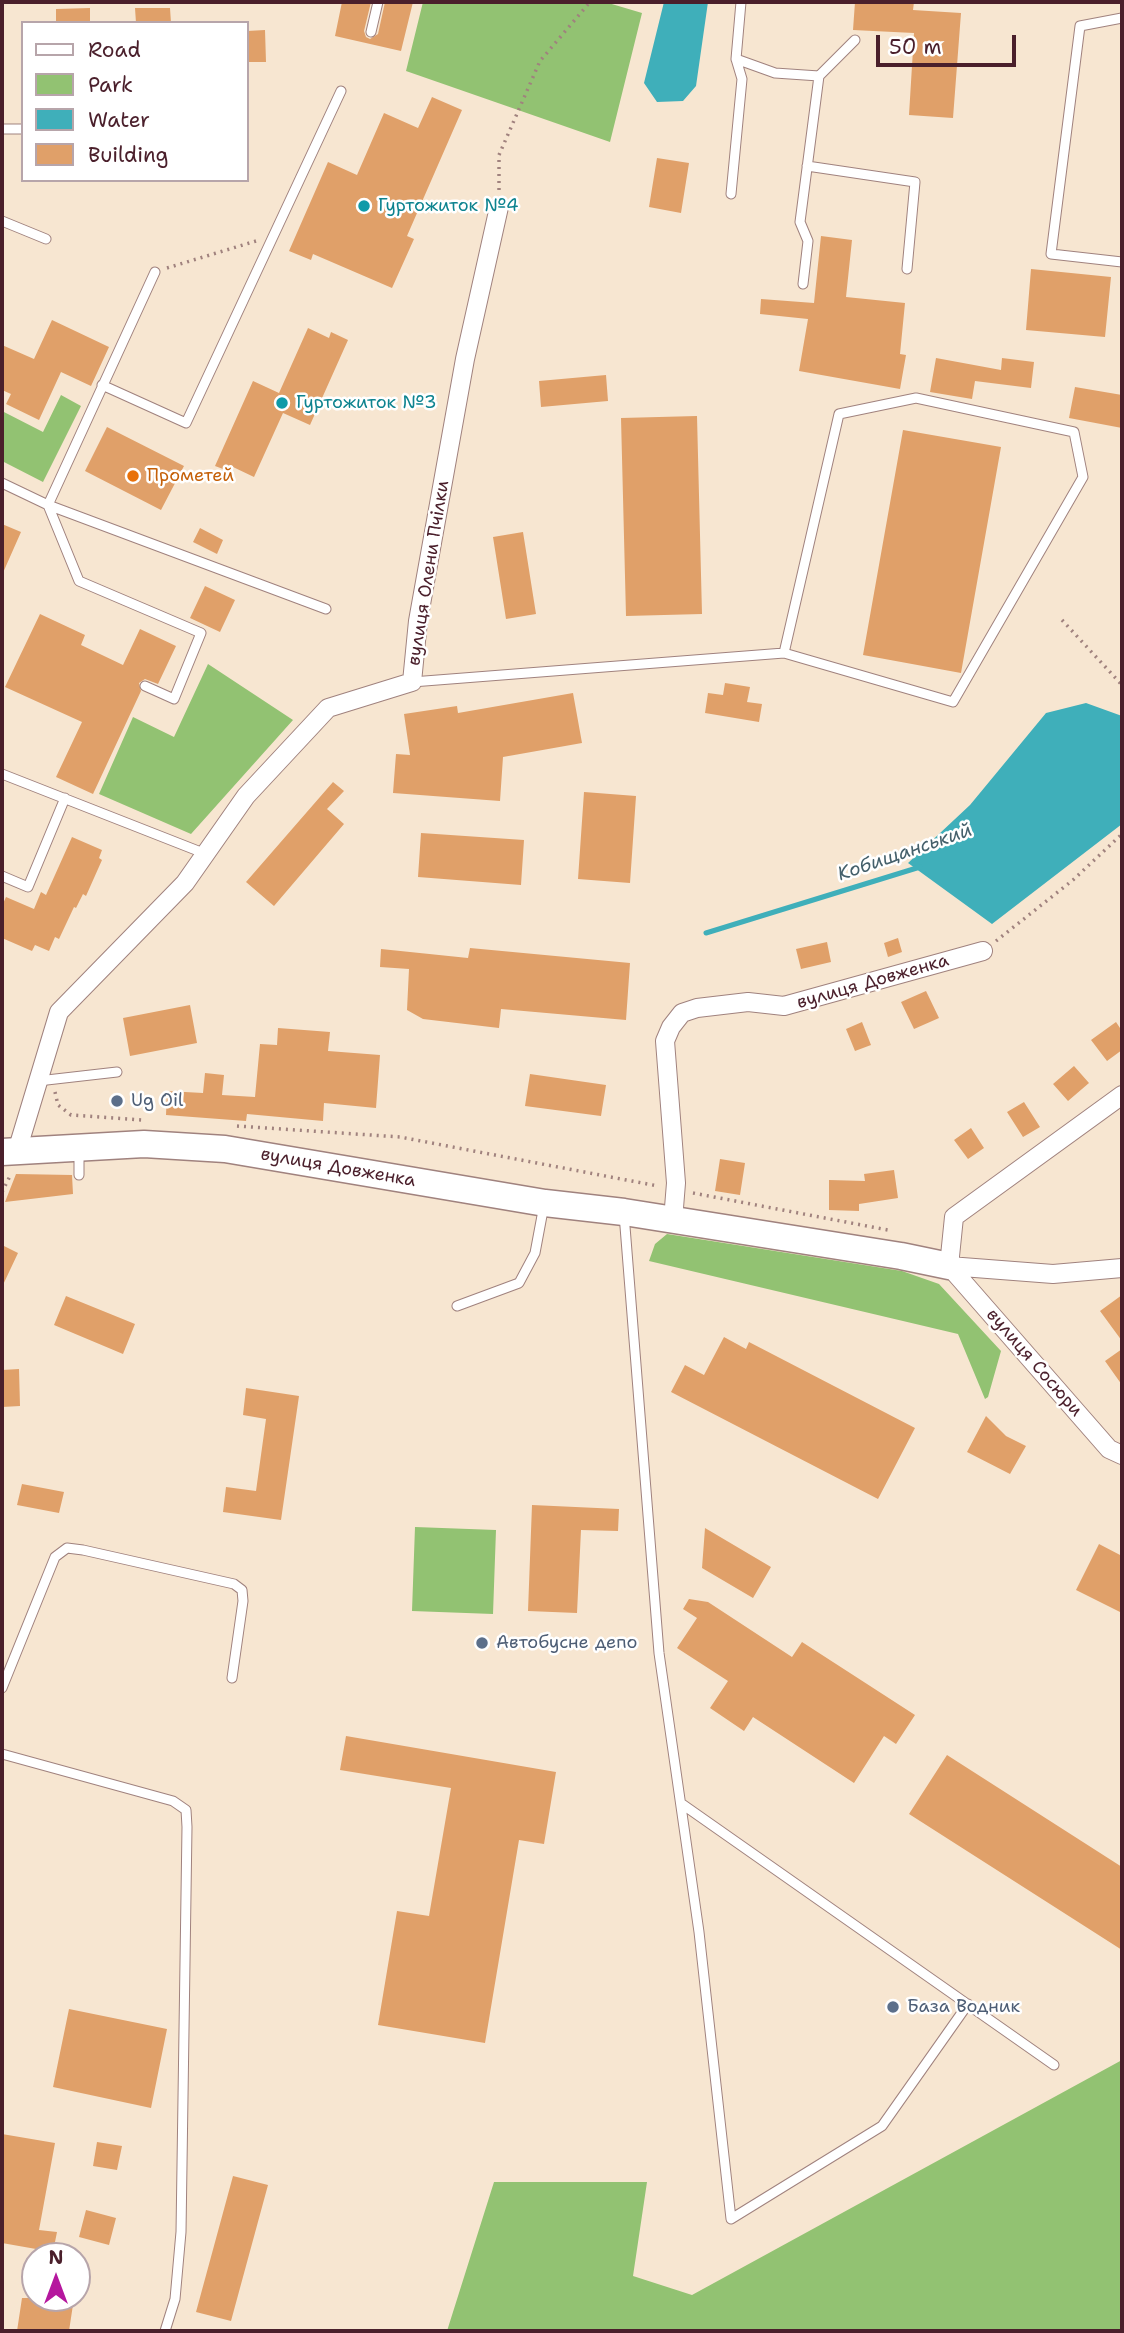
<!DOCTYPE html>
<meta charset="utf-8">
<style>
body{margin:0}
#map{position:relative;width:1124px;height:2333px;overflow:hidden;background:#f7e6d1;font-family:"Shantell Sans",sans-serif}
canvas{display:block}
.frame{position:absolute;inset:0;border:4px solid #4a1f2b;pointer-events:none}
.legend{position:absolute;left:21px;top:21px;width:228px;height:161px;box-sizing:border-box;background:#fff;border:2px solid #b7a5aa;margin:0;padding:9px 12px;list-style:none;font-size:21px;color:#4a1f2b}
.legend li{display:flex;align-items:center;gap:14px;height:35px}
.legend b{width:35px;border:2px solid #b7a5aa}
.north{position:absolute;left:21px;top:2242px;width:70px;height:70px;box-sizing:border-box;background:#fff;border:2px solid #b7a5aa;border-radius:50%;rotate:0deg;font-size:19px;font-weight:700;line-height:28px;text-align:center;color:#4a1f2b}
.north::after{content:'';display:block;margin:auto;width:24px;height:32px;background:#b5179e;clip-path:polygon(50% 0,100% 100%,50% 72%,0 100%)}
.scale{position:absolute;left:876px;top:35px;width:140px;height:32px;box-sizing:border-box;border:4px solid #4a1f2b;border-top:0;padding-left:9px;font-size:21px;line-height:24px;white-space:nowrap;color:#4a1f2b;-webkit-text-stroke:5px #fff;paint-order:stroke}
</style>
<div id="map">
<canvas width="1124" height="2333"></canvas>
<div class="frame"></div>
<ul class="legend">
<li><b style="height:9px;background:#fff"></b>Road</li>
<li><b style="height:19px;background:#92c272"></b>Park</li>
<li><b style="height:19px;background:#3fafba"></b>Water</li>
<li><b style="height:19px;background:#e0a069"></b>Building</li>
</ul>
<div class="north">N</div>
<div class="scale">50 m</div>
</div>
<script>
const context = document.querySelector('canvas').getContext('2d');
context.lineJoin = 'round';
function fill(path, color) { context.fillStyle = color; context.fill(path, 'evenodd'); }
const shape = rows => new Path2D(rows.map(r => 'M' + r).join(''));
function stroke(path, color, width, dash) { context.strokeStyle = color; context.lineWidth = width; context.lineCap = dash ? 'butt' : 'round'; context.setLineDash(dash || []); context.stroke(path); }
function drawText(font, color, halo, rows, align = 'center') {
  context.font = font + ' "Shantell Sans",sans-serif'; context.lineWidth = 5; context.setLineDash([]); context.textBaseline = 'middle'; context.strokeStyle = halo; context.fillStyle = color; for (const [text, x, y, turn = 0] of rows) {
    context.save(); context.translate(x, y); context.rotate((+turn || 0) * Math.PI / 180); context.textAlign = isNaN(turn) ? turn : align; if (halo) context.strokeText(text, 0, 0); context.fillText(text, 0, 0); context.restore();
  }
}
fill(shape([
 [423,2,605,2,642,13,610,142,406,71],
 [61,395,81,406,43,482,2,461,2,411,43,432],
 [208,664,293,720,191,834,99,794,133,717,174,737],
 [667,1234,902,1271,939,1284,1001,1351,988,1397,985,1399,958,1334,649,1261,655,1244],
 [415,1527,496,1530,493,1614,412,1611],
 [1122,2060,1122,2331,447,2331,494,2182,647,2182,633,2276,692,2295]
]), '#92c272');
fill(shape([
 [664,2,708,2,696,86,683,101,657,102,644,83],
 [1086,703,1122,716,1122,824,992,924,908,863,970,805,1046,713]
]), '#3fafba');
stroke(shape([
 [706,933,920,867]
]), '#3fafba', 5);
fill(shape([
 [342,2,371,2,364,31,366,37,370,39,378,34,385,2,413,2,401,51,335,36],
 [855,2,914,2,913,10,961,13,953,118,909,115,914,33,853,30],
 [90,8,90,23,56,23,56,9],
 [135,8,170,8,171,23,136,23],
 [265,30,266,62,247,62,247,31],
 [432,97,462,110,407,236,414,239,392,288,313,254,311,260,289,251,328,162,357,175,384,113,418,128],
 [657,158,689,163,681,213,649,207],
 [821,236,852,240,846,297,905,303,900,354,906,355,900,389,799,371,808,319,760,314,761,299,814,303],
 [1031,269,1111,277,1105,337,1026,330],
 [52,320,109,347,91,386,61,372,39,420,6,404,11,394,2,390,2,345,34,359],
 [308,328,329,338,331,332,348,340,310,425,283,413,254,477,233,467,231,472,215,466,253,381,279,393],
 [936,358,1001,370,1002,358,1034,362,1031,388,975,381,972,399,930,392],
 [606,375,608,401,541,407,539,381],
 [1075,387,1122,395,1122,428,1069,418],
 [697,416,702,614,626,616,621,418],
 [107,427,184,466,161,510,85,471],
 [903,430,1001,447,961,673,863,655],
 [2,524,21,532,2,575],
 [200,528,223,540,217,554,193,542],
 [523,532,536,614,506,619,493,537],
 [205,586,235,600,220,632,190,618],
 [40,614,85,635,81,645,123,665,140,629,176,646,158,684,145,679,139,683,141,691,93,794,56,777,82,722,5,687],
 [725,683,750,687,747,702,762,704,759,722,705,713,708,693,723,695],
 [573,693,582,743,503,757,500,801,393,793,396,754,410,755,404,714,457,706,458,713],
 [333,782,344,791,327,809,344,824,274,906,246,882],
 [584,792,636,796,630,883,578,879],
 [421,833,524,840,521,885,418,877],
 [72,837,102,850,99,858,102,860,86,896,83,894,76,908,74,907,59,939,55,937,49,951,35,945,32,951,2,938,2,906,6,897,34,909,41,892,46,895],
 [898,938,902,952,888,957,884,943],
 [827,942,831,962,801,969,796,949],
 [470,948,630,963,626,1020,501,1009,499,1028,423,1019,407,1010,409,969,380,967,381,949,468,958],
 [926,991,939,1018,914,1029,901,1002],
 [190,1005,197,1043,130,1056,123,1018],
 [862,1022,871,1045,855,1051,846,1029],
 [1116,1022,1122,1031,1122,1050,1107,1061,1091,1040],
 [278,1028,330,1032,328,1051,380,1055,376,1108,324,1103,323,1121,247,1114,246,1121,166,1115,167,1091,203,1093,205,1073,224,1075,222,1095,255,1097,260,1044,277,1045],
 [1074,1066,1089,1083,1068,1101,1053,1084],
 [530,1074,606,1085,601,1116,525,1106],
 [1024,1102,1040,1127,1023,1137,1007,1112],
 [971,1128,984,1148,968,1159,954,1140],
 [720,1159,745,1163,740,1195,715,1191],
 [894,1170,898,1198,859,1204,859,1211,829,1210,829,1180,865,1181,864,1174],
 [16,1174,72,1175,73,1194,5,1202],
 [2,1245,18,1253,2,1287],
 [1122,1295,1122,1341,1100,1311],
 [66,1296,135,1324,123,1354,54,1325],
 [724,1337,746,1349,749,1342,915,1428,878,1499,671,1392,685,1365,704,1375],
 [1122,1349,1122,1385,1105,1361],
 [19,1369,20,1406,2,1407,2,1370],
 [246,1388,299,1396,281,1520,223,1512,226,1487,256,1491,266,1419,243,1415],
 [986,1416,1006,1436,1026,1446,1010,1474,967,1452],
 [22,1484,64,1492,59,1513,17,1505],
 [532,1505,619,1509,618,1531,581,1530,577,1613,528,1611],
 [705,1528,771,1567,753,1598,702,1568],
 [1099,1544,1122,1556,1122,1613,1076,1590],
 [689,1599,708,1602,792,1657,802,1642,915,1715,896,1744,884,1736,854,1783,753,1717,744,1731,710,1708,728,1681,677,1648,697,1618,683,1609],
 [346,1736,556,1772,544,1844,519,1840,485,2043,378,2025,397,1911,429,1916,451,1788,340,1770],
 [947,1755,1122,1867,1122,1950,909,1814],
 [69,2009,167,2029,151,2108,53,2087],
 [2,2134,55,2143,39,2230,57,2232,53,2252,2,2243],
 [97,2142,122,2146,117,2170,93,2166],
 [233,2176,268,2185,231,2321,196,2312],
 [86,2210,116,2218,109,2245,79,2237],
 [22,2298,74,2298,69,2331,17,2331]
]), '#e0a069');
const lane = shape([
 [741,2,736,59,775,73,819,76,855,40],
 [1122,18,1080,26,1051,254,1122,262],
 [371,32,378,2],
 [2,129,23,129],
 [807,166,915,182,907,269],
 [731,194,742,79,736,59],
 [2,221,46,239],
 [803,284,808,241,800,222,819,76],
 [102,385,186,423,341,91],
 [2,483,48,505,326,609],
 [412,682,784,653,839,414,916,398,1074,432,1083,477,953,702,784,653],
 [145,686,174,699,201,633,79,581,48,505,155,272],
 [2,774,206,854],
 [2,876,28,887,65,798],
 [38,1081,117,1072],
 [79,1175,79,1152],
 [624,1214,659,1653,699,1932,731,2219,882,2126,968,2004],
 [457,1306,519,1283,535,1253,544,1205],
 [2,1688,55,1557,67,1548,83,1550,234,1584,242,1590,243,1601,232,1678],
 [2,1754,173,1801,186,1810,187,1827,181,2232,175,2299,165,2331],
 [682,1804,1054,2065]
]);
const street = shape([
 [17,1151,59,1012,185,883,246,796,328,708,412,682,418,621,465,359,499,207],
 [673,1220,676,1183,665,1041,671,1027,682,1013,697,1008,748,1002,784,1006,983,951],
 [949,1266,1109,1449,1122,1455],
 [949,1266,954,1217,1122,1095],
 [949,1266,1053,1274,1122,1268]
]);
const secondary = shape([
 [2,1152,144,1144,225,1149,545,1203,624,1212,901,1256,949,1266]
]);
stroke(lane, '#a0827e', 11);
stroke(street, '#a0827e', 20);
stroke(secondary, '#a0827e', 29);
stroke(shape([
 [499,190,499,155,540,61,590,2],
 [167,268,256,241],
 [1062,620,1122,685],
 [996,941,1073,880,1122,834],
 [55,1092,58,1105,71,1115,142,1120],
 [237,1126,400,1137,658,1186],
 [2,1192,11,1174],
 [693,1193,888,1230]
]), '#a0827e', 3.5, [2, 5]);
stroke(lane, '#fff', 9);
stroke(street, '#fff', 18);
stroke(secondary, '#fff', 26);
for (const [x, y, r, color] of [
 [364,206,7,"#0f9aa8"],
 [282,403,7,"#0f9aa8"],
 [133,476,7,"#e8710a"],
 [117,1101,7,"#5c6f8a"],
 [482,1643,7,"#5c6f8a"],
 [893,2007,7,"#5c6f8a"]
]) { const dot = new Path2D(); dot.arc(x, y, r, 0, 2 * Math.PI); context.fillStyle = color; context.fill(dot); stroke(dot, '#fff', 2.5); }
drawText('18px', '#0d838f', '#fff', [
 ["Гуртожиток №4",378,206],
 ["Гуртожиток №3",296,403]
], 'left');
drawText('18px', '#c56008', '#fff', [
 ["Прометей",147,476]
], 'left');
drawText('18px', '#4a1f2b', '#fff', [
 ["вулиця Олени Пчілки",429,573,-81],
 ["вулиця Довженка",873,982,-16],
 ["вулиця Довженка",338,1168,10],
 ["вулиця Сосюри",1034,1363,49]
]);
drawText('18px', '#4e5e75', '#fff', [
 ["Ug Oil",131,1101],
 ["Автобусне депо",496,1643],
 ["База Водник",907,2007]
], 'left');
drawText('italic 19px', '#45606b', '#fff', [
 ["Кобищанський",905,853,-19]
]);
</script>
